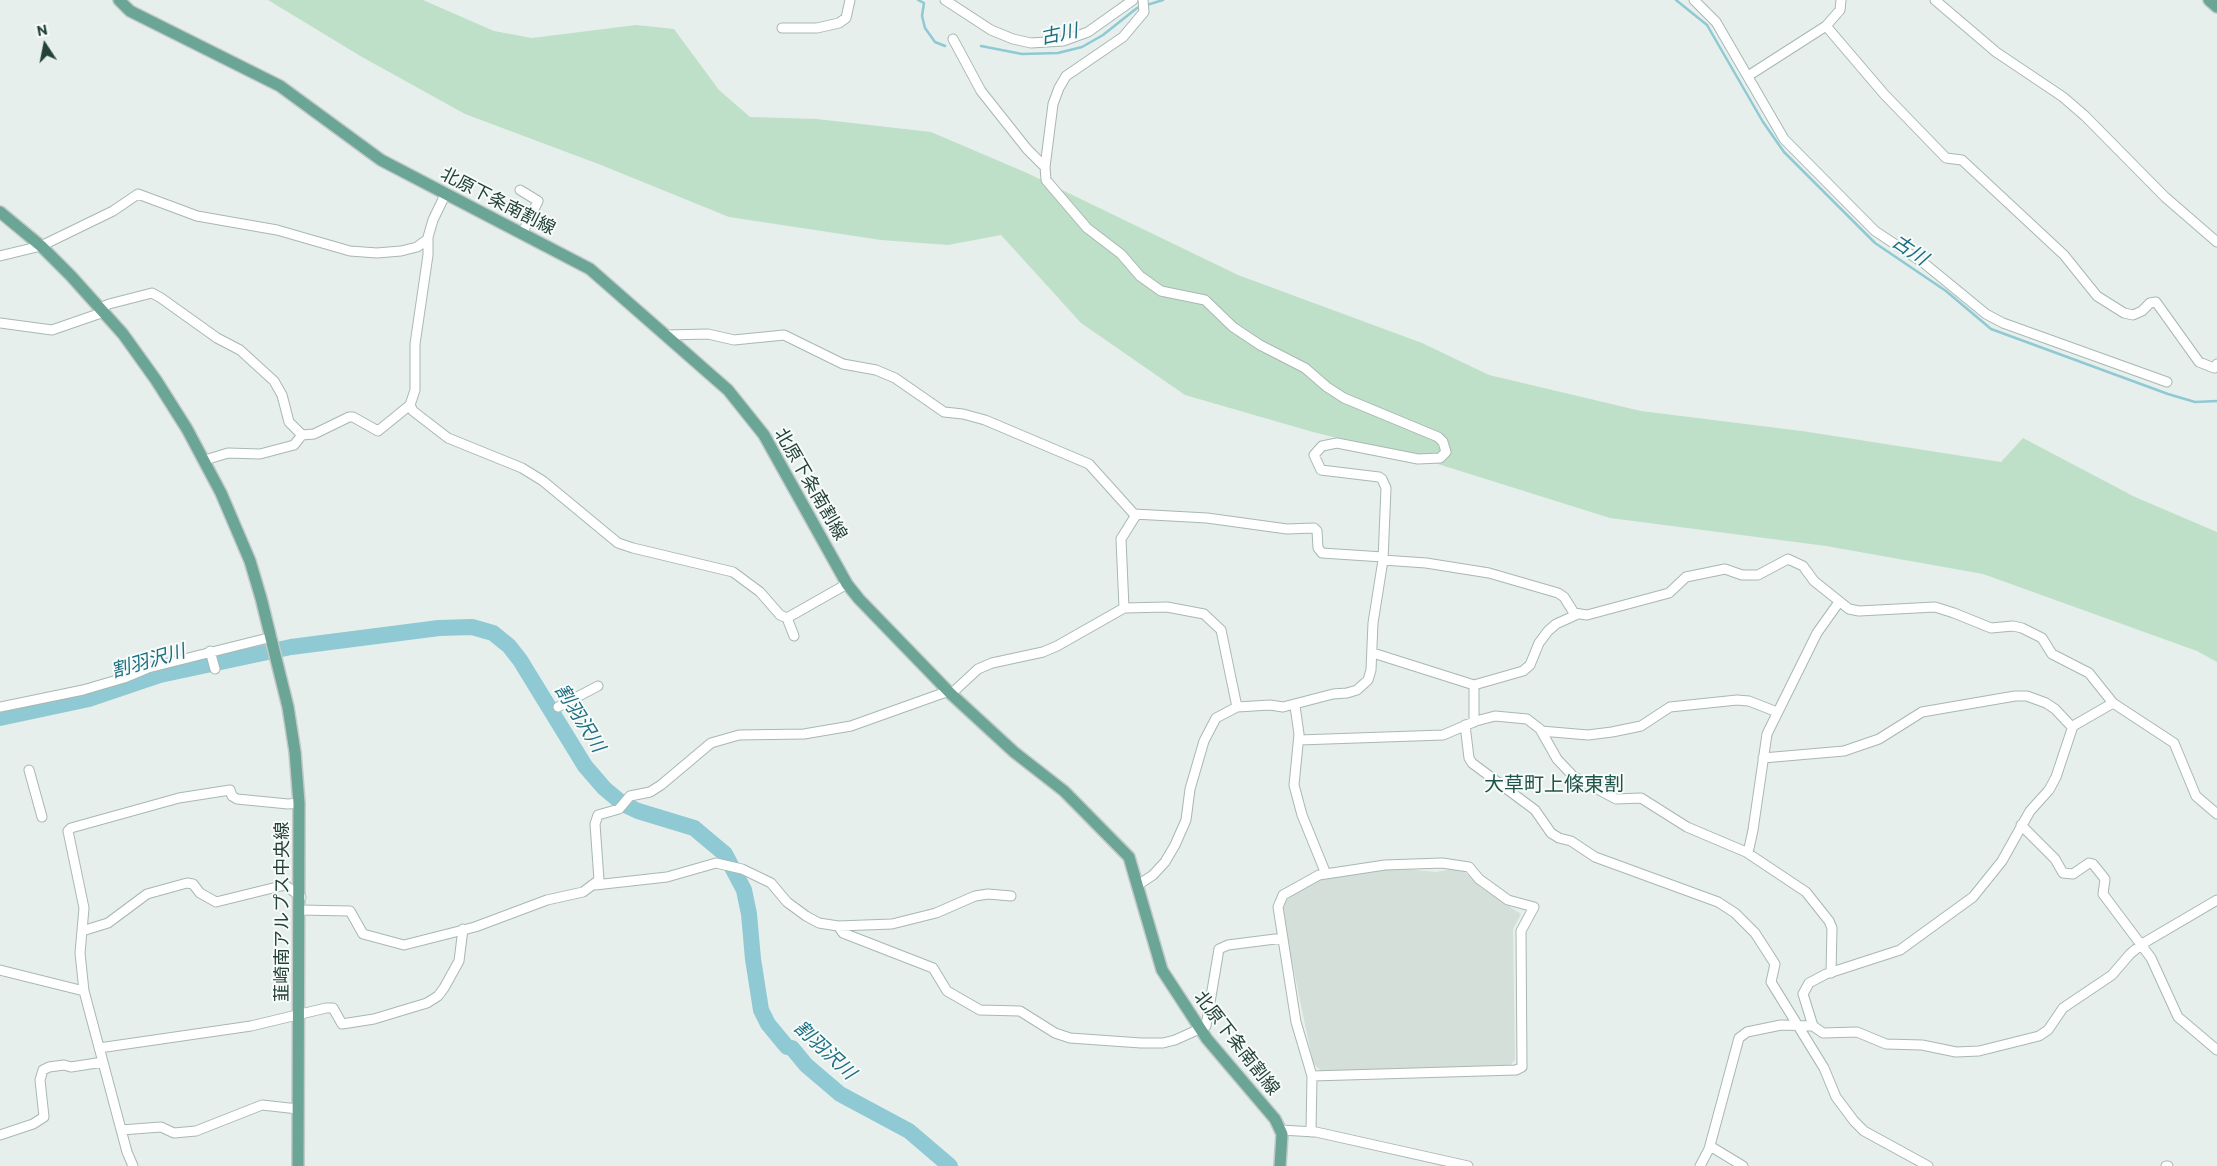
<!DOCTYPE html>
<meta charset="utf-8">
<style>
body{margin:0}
#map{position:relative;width:2217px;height:1166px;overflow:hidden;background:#e6efeb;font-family:Commissioner,sans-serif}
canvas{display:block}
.north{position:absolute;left:20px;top:20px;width:50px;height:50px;-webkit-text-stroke:4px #f7fbf9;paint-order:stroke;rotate:349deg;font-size:14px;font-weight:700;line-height:20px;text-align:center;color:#24423a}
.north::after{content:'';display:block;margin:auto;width:18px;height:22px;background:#24423a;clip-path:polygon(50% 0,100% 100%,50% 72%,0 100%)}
</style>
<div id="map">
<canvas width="2217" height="1166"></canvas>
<div class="north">N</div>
</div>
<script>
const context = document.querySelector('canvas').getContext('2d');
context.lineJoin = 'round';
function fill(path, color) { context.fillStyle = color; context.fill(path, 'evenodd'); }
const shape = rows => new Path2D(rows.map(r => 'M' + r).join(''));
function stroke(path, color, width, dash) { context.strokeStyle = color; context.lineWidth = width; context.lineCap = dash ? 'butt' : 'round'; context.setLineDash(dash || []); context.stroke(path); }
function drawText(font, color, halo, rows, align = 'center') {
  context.font = font + ' Commissioner,"Noto Sans JP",sans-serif'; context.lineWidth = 4; context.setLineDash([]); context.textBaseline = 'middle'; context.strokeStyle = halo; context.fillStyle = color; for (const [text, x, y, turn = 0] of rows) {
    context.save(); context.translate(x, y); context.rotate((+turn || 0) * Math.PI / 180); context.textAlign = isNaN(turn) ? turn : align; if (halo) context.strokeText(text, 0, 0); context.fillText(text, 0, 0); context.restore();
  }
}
fill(shape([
 [1394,868,1436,872,1452,869,1463,870,1480,887,1521,914,1513,929,1515,1059,1511,1065,1321,1071,1313,1063,1281,908,1290,896,1325,877]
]), '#d4dfda');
fill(shape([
 [268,0,423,0,494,31,532,38,636,25,674,29,719,90,750,117,817,119,931,132,1027,173,1238,275,1422,343,1489,375,1641,411,1802,431,2001,462,2023,438,2135,497,2217,532,2217,662,2197,651,1983,574,1826,546,1610,518,1422,459,1313,432,1185,395,1081,323,1001,235,948,245,881,240,729,217,601,165,465,114,362,57]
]), '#bfe0c8');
stroke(shape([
 [918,0,924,3,922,16,925,28,935,42,945,46],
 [1676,0,1707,25,1763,122,1784,152,1875,243,1946,291,1991,329,2168,394,2195,402,2217,401],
 [981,46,1022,54,1058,53,1082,47,1103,35,1137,8,1163,0]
]), '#8ec9d4', 2.5);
stroke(shape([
 [0,718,89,699,160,675,291,647,439,628,472,627,493,633,509,646,520,660,585,766,604,788,623,804,638,811,694,828,725,854,744,890,749,914,753,959,761,1010,768,1024,787,1047,792,1048,806,1065,840,1094,909,1131,950,1166]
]), '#8ec9d4', 16);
const minor = shape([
 [945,0,991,30,1013,39,1031,43,1063,41,1088,32,1133,0],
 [1694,0,1716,22,1784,139,1875,231,1925,264,1986,314,2003,323,2167,382],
 [1935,0,1996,52,2063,97,2085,116,2165,197,2217,242],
 [1826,26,1884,94,1946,158,1962,160,2064,255,2097,296,2124,313,2133,315,2142,311,2150,303,2156,302,2199,362,2214,368,2217,364],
 [782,28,817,28,839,23,846,18,850,0],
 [953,39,981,91,1027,149,1045,167],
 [1748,76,1826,26,1840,10,1841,0],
 [520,190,538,201,522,234],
 [0,256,41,246,113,211,138,194,197,216,277,230,350,251,377,253,401,251,417,247,428,239],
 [100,308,109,304,152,293,161,298,217,338,240,350,274,381,282,395,289,422,302,435],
 [0,323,52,330,104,312],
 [667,335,708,334,734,340,784,335,843,364,876,370,895,378,944,412,963,414,985,420,1089,464,1134,514,1207,518,1287,529,1314,528,1317,531,1318,548,1322,553,1383,557],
 [410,405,413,411,448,438,522,468,543,481,618,543,633,548,733,572,760,592,780,615,787,618,847,584],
 [205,460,228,453,260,454,294,445,302,435,314,434,349,417,353,417,378,431,410,405,415,390,415,344,428,255,428,237,433,220,445,195],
 [1383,560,1426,563,1489,573,1558,593,1564,597,1574,613,1587,615,1669,593,1686,577,1725,569,1742,575,1758,575,1788,559,1803,566,1814,581,1849,609,1859,611,1935,607,1954,613,1991,628,2013,626,2022,628,2042,638,2052,654,2089,673,2113,703,2174,743,2196,796,2217,814],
 [1124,608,1121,539,1136,515],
 [787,618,794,636],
 [210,651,215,669],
 [1373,653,1474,685,1523,671,1530,665,1539,643,1548,631,1556,624,1578,614],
 [951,694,978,669,992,663,1043,652,1057,646,1124,608,1167,607,1204,614,1221,630,1237,707],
 [2113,703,2073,726,2056,777,2049,790,2030,811,2002,861,1973,897,1900,950,1826,974,1809,983,1803,994,1813,1026,1823,1033,1857,1032,1886,1044,1922,1045,1956,1052,1979,1051,2039,1036,2048,1030,2063,1008,2112,975,2130,954,2142,944,2217,900],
 [1295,706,1299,734,1294,785,1302,815,1326,874],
 [0,707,83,690,124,678,148,668,272,637],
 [558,707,598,686],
 [1474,722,1474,685],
 [1465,725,1469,758,1472,763,1535,810,1551,833,1559,838,1571,841,1595,857,1718,902,1735,913,1755,933,1775,964,1771,982,1824,1068,1836,1097,1854,1121,1864,1131,1928,1166],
 [1541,731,1588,735,1612,732,1641,726,1670,707,1737,700,1749,701,1777,712],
 [1299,740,1443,735,1476,721,1495,716,1527,719,1540,729,1557,759,1573,776,1616,799,1641,798,1687,827,1746,852,1806,892,1829,921,1832,928,1831,973],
 [1763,758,1844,751,1879,739,1922,712,2015,696,2027,696,2046,703,2055,709,2072,727],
 [29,770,42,817],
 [2021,825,2055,859,2063,873,2073,874,2089,863,2093,864,2105,879,2103,894,2151,958,2178,1017,2217,1050],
 [1748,853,1753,830,1767,734,1817,633,1839,602],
 [595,885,667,877,716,863,742,869,771,883,787,902,806,916,819,923,838,926,892,924,936,913,975,896,988,894,1011,896],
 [1138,885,1153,875,1165,862,1175,845,1186,820,1190,789,1204,741,1216,718,1237,707,1270,705,1283,707,1333,694,1347,693,1357,690,1368,680,1371,670,1373,623,1383,560,1386,488,1382,479,1379,477,1321,470,1314,455,1322,446,1337,443,1418,459,1440,458,1446,452,1443,442,1438,437,1344,398,1327,387,1305,368,1260,345,1233,327,1205,300,1161,291,1140,276,1121,254,1087,228,1046,180,1045,167,1053,104,1059,88,1066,76,1123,37,1144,12,1143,0],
 [300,910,350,911,363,934,404,945,475,927,547,900,583,892,599,880,595,824,598,815,619,809,630,796,650,792,661,785,711,743,739,735,804,734,851,726,949,691],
 [838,926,843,933,933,968,947,991,980,1010,1020,1011,1055,1033,1070,1038,1141,1043,1163,1043,1175,1040,1206,1026,1219,949,1228,945,1283,938],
 [82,931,108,923,147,894,187,883,193,884,200,893,216,902,285,885,301,897],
 [0,970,84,991],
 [99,1048,251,1026,326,1008,333,1008,342,1024,374,1019,407,1009,427,1003,438,996,444,988,459,961,463,929],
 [121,1130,161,1127,174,1133,196,1131,262,1105,298,1109],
 [1280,1130,1316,1132,1468,1166],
 [1311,1132,1312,1076,1296,1022,1278,907,1283,895,1319,875,1385,865,1442,863,1469,867,1479,879,1508,900,1534,907,1521,931,1522,1067,1516,1070,1312,1076],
 [0,1135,33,1124,44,1117,40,1080,43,1070,49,1067,64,1065,71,1067,103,1062],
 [1710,1146,1743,1166],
 [133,1166,127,1152,84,991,80,953,84,908,68,831,71,828,179,798,230,790,232,796,237,799,288,804,299,803],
 [1700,1166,1709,1149,1739,1038,1747,1032,1781,1025,1813,1026],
 [2166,1166,2168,1166]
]);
const major = shape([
 [119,0,130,11,280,86,381,160,590,269,728,390,764,435,847,584,859,599,951,694,1014,752,1064,791,1129,857,1162,970,1207,1039,1275,1119,1282,1134,1280,1166],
 [2209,0,2217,7],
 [0,212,41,246,71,276,123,334,156,380,187,429,221,493,250,561,261,598,288,707,295,752,299,803,298,1166]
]);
stroke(minor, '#a8b8b2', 11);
stroke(major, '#c2cac8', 14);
stroke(minor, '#fff', 9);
stroke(major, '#6aa596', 11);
drawText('18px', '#24423a', '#f7fbf9', [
 ["北原下条南割線",498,201,27],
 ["北原下条南割線",811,484,60],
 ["韮崎南アルプス中央線",282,912,-90],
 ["北原下条南割線",1237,1043,52]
]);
drawText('italic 19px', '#1c6f80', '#f7fbf9', [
 ["古川",1059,34,-12],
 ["古川",1910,250,34],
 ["割羽沢川",148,661,-16],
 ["割羽沢川",580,718,58],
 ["割羽沢川",825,1050,43]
]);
drawText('20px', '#1f5548', '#f7fbf9', [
 ["大草町上條東割",1554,784]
]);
</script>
